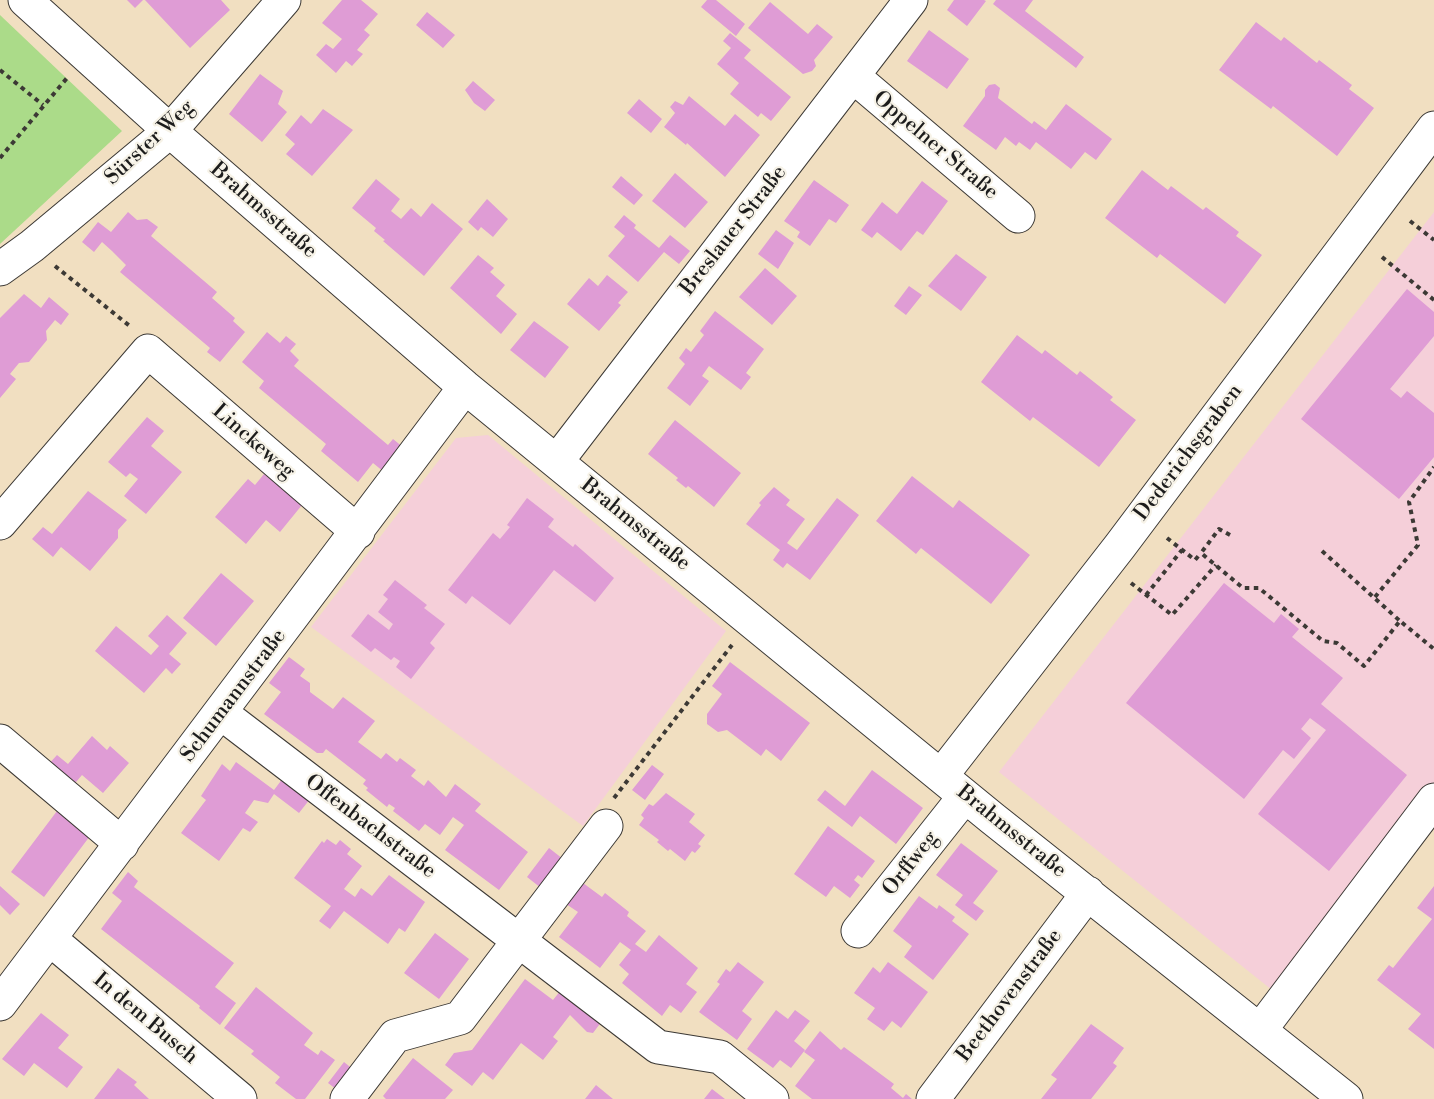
<!DOCTYPE html>
<meta charset="utf-8">
<style>
body{margin:0}
canvas{display:block;background:#f1dfc1}
</style>
<canvas width="1434" height="1099"></canvas>
<script>
const context = document.querySelector('canvas').getContext('2d');
context.lineJoin = 'round';
function fill(path, color) { context.fillStyle = color; context.fill(path, 'evenodd'); }
const shape = rows => new Path2D(rows.map(r => 'M' + r).join(''));
function stroke(path, color, width, dash) { context.strokeStyle = color; context.lineWidth = width; context.lineCap = dash ? 'butt' : 'round'; context.setLineDash(dash || []); context.stroke(path); }
function drawText(font, color, halo, rows, align = 'center') {
  context.font = font + ' "Libre Bodoni",serif'; context.lineWidth = 4.5; context.setLineDash([]); context.textBaseline = 'middle'; context.strokeStyle = halo; context.fillStyle = color; for (const [text, x, y, turn = 0] of rows) {
    context.save(); context.translate(x, y); context.rotate((+turn || 0) * Math.PI / 180); context.textAlign = isNaN(turn) ? turn : align; if (halo) context.strokeText(text, 0, 0); context.fillText(text, 0, 0); context.restore();
  }
}
fill(shape([
 [1434,212,1434,789,1277,994,999,772],
 [488,435,726,631,583,826,311,627,456,438]
]), '#f5cfd9');
fill(shape([
 [0,15,122,131,0,244]
]), '#abdb89');
fill(shape([
 [127,0,143,0,135,8],
 [145,0,221,0,230,10,190,48],
 [342,0,361,0,378,14,364,30,370,35,357,50,363,54,352,66,346,61,336,73,316,55,326,44,333,49,342,39,322,23],
 [707,0,716,0,745,24,736,36,701,7],
 [954,0,984,0,986,1,967,26,947,10],
 [996,0,1033,0,1025,11,1084,57,1076,68,993,4],
 [770,2,808,34,817,24,833,37,814,60,816,66,812,71,803,74,748,28],
 [427,12,455,35,443,48,416,25],
 [1256,22,1281,41,1284,37,1317,63,1319,60,1352,85,1349,89,1374,108,1337,156,1273,106,1271,109,1219,70],
 [929,30,969,59,947,89,907,61],
 [730,33,751,50,744,58,791,97,771,121,761,113,758,117,730,94,739,83,717,64,731,48,723,41],
 [260,74,283,91,278,104,287,112,262,142,229,114],
 [473,81,495,100,485,111,474,103,465,90],
 [995,84,1000,88,998,98,1032,124,1034,121,1046,130,1066,104,1112,139,1096,160,1085,152,1071,169,1036,142,1030,150,1019,142,1016,146,1005,137,996,150,963,126,985,96,985,90,989,85],
 [689,96,725,126,735,114,760,135,725,177,687,143,686,145,664,127,675,113,670,107,675,101,683,105],
 [639,99,662,119,651,133,627,113],
 [323,109,353,130,312,176,286,154,295,144,285,135,301,115,311,124],
 [1142,170,1168,190,1171,186,1203,210,1206,207,1239,232,1236,236,1262,255,1225,304,1160,254,1157,258,1105,218],
 [675,173,708,202,685,228,652,201],
 [621,176,643,195,634,205,612,187],
 [376,179,400,199,391,211,401,219,411,208,421,217,432,203,463,229,424,276,383,241,385,240,374,231,376,228,352,208],
 [814,180,849,205,836,223,829,219,810,246,797,237,800,232,784,221],
 [922,181,948,201,923,235,917,231,901,251,877,232,872,238,861,230,882,202,897,214],
 [487,199,508,219,493,237,481,227,478,231,468,222],
 [128,212,137,220,147,219,158,227,151,236,217,292,212,298,235,318,233,321,245,332,220,362,207,352,210,348,120,272,126,265,112,251,102,242,94,252,82,242,98,222,111,232],
 [624,215,636,225,634,228,659,248,670,235,690,251,679,264,664,252,638,282,608,256,625,236,614,227],
 [776,230,794,243,778,269,758,254],
 [956,254,987,277,961,311,928,286],
 [478,255,494,268,490,272,505,285,496,296,517,314,501,334,450,288],
 [765,268,797,296,772,325,739,297],
 [607,275,628,292,618,303,621,305,599,331,567,304,589,278,598,286],
 [909,286,922,295,906,315,894,306],
 [1407,289,1434,312,1434,336,1390,389,1401,398,1407,391,1434,413,1434,457,1399,499,1301,419],
 [24,294,41,308,49,297,69,314,61,325,55,320,46,331,47,340,29,362,19,363,10,374,16,379,0,398,0,318],
 [715,311,764,349,746,373,751,377,741,390,709,366,702,376,709,381,690,406,667,388,685,364,679,358,686,348,691,352,704,335,700,331],
 [534,321,569,347,545,378,510,350],
 [267,332,280,343,286,336,296,344,290,351,299,360,294,366,388,445,393,439,404,448,384,472,373,463,358,482,321,451,326,444,259,388,264,381,242,362],
 [1017,335,1042,354,1045,350,1077,375,1080,371,1113,397,1110,400,1136,420,1099,467,1033,417,1030,421,981,382],
 [147,417,164,431,151,446,182,472,146,514,124,496,138,479,130,473,126,477,108,462],
 [675,420,741,473,714,507,688,486,686,488,676,480,678,478,648,454],
 [264,474,302,505,280,532,266,520,246,544,215,517,248,479,255,485],
 [912,476,953,508,959,500,1030,555,991,604,921,548,916,554,876,521],
 [774,487,790,500,786,505,805,519,787,543,797,550,837,498,859,515,810,580,787,563,783,568,773,560,780,550,746,524,761,505,759,503],
 [88,491,127,520,118,530,118,538,90,571,61,547,53,557,32,539,43,527,52,534],
 [527,498,554,519,548,527,573,547,575,544,614,578,595,602,554,570,510,625,472,596,466,604,448,590,493,533,500,539,510,527,507,525],
 [221,573,254,601,216,646,183,618],
 [395,580,427,605,424,608,445,624,430,643,435,648,411,679,396,667,400,661,394,657,391,660,375,648,371,652,351,636,368,614,389,630,393,624,378,612,388,599,383,595],
 [1224,583,1274,623,1281,614,1299,629,1292,637,1343,678,1321,704,1407,775,1329,871,1258,814,1326,730,1310,718,1301,729,1311,738,1294,759,1283,750,1244,799,1126,703],
 [167,615,187,633,169,654,181,664,172,674,166,668,144,693,95,651,116,626,151,655,159,646,148,636],
 [289,657,305,669,300,676,310,683,310,692,333,709,343,697,375,721,358,742,381,759,386,753,397,762,400,758,416,770,411,776,424,786,428,780,446,797,455,784,481,804,475,811,528,852,499,890,445,850,464,825,453,817,440,835,425,824,419,831,393,811,395,808,389,804,387,807,366,790,368,788,363,784,366,780,326,749,323,753,317,753,264,714,281,692,269,683],
 [730,662,810,723,781,761,766,749,761,756,727,730,718,732,707,724,707,714,722,694,712,686],
 [92,736,107,750,110,746,129,763,103,793,82,775,71,788,46,767,57,755,68,764],
 [236,762,274,790,283,778,310,799,299,813,274,794,268,803,254,800,245,813,258,822,250,832,243,828,219,861,181,833,206,800,201,796,222,764,230,771],
 [652,765,664,774,645,800,632,790],
 [872,770,923,808,896,844,860,816,852,827,817,800,825,790,845,806],
 [666,793,695,814,689,822,705,835,698,844,701,846,695,853,692,851,685,861,670,849,668,851,657,842,659,840,639,825,644,818,641,815,649,804,653,806],
 [60,807,93,832,44,897,11,872],
 [828,826,875,861,862,878,858,875,854,880,860,885,850,898,834,886,826,897,794,874],
 [327,839,336,845,340,840,351,849,347,854,362,866,344,889,355,897,361,888,372,896,389,875,425,902,405,932,399,928,388,944,344,911,330,929,319,921,331,906,294,878,322,841,324,843],
 [961,843,998,871,973,903,984,911,976,921,955,905,963,895,936,875],
 [549,848,563,859,541,888,527,877],
 [128,872,138,881,134,887,234,963,215,987,236,1003,220,1025,199,1008,200,1006,101,929,122,901,112,893],
 [583,883,602,897,605,893,629,912,627,916,646,931,635,944,646,952,659,935,698,968,686,984,697,992,681,1013,670,1005,662,1016,622,983,629,974,619,965,631,950,620,942,600,968,559,937,578,912,566,904],
 [0,886,20,904,10,915,0,905],
 [1434,886,1434,1049,1408,1029,1421,1014,1377,980,1389,965,1393,968,1432,919,1417,908],
 [919,896,937,909,939,905,955,917,952,921,969,934,933,980,904,957,912,946,893,931],
 [435,933,469,959,439,999,404,973],
 [738,962,764,982,742,1011,752,1019,737,1040,699,1012,720,984,717,982,726,969,730,972],
 [888,962,928,992,901,1028,892,1021,884,1031,867,1019,875,1008,854,993,873,967,880,973],
 [525,979,553,1000,561,990,602,1021,593,1033,587,1032,570,1015,553,1037,558,1041,543,1060,521,1043,493,1080,483,1072,472,1086,445,1065,454,1053,472,1050],
 [256,987,313,1033,304,1045,318,1055,321,1050,335,1060,305,1099,296,1099,275,1083,280,1077,251,1054,254,1051,224,1028],
 [776,1010,788,1019,795,1010,810,1021,794,1041,805,1050,791,1068,780,1060,773,1068,747,1049],
 [41,1013,69,1035,58,1048,83,1067,67,1088,34,1063,24,1076,2,1059],
 [1091,1024,1124,1048,1113,1063,1117,1066,1091,1099,1041,1099,1057,1079,1051,1075],
 [820,1031,841,1050,844,1047,894,1084,891,1088,903,1098,906,1094,912,1099,812,1099,795,1086,815,1060,804,1052],
 [413,1058,453,1090,445,1099,386,1099,383,1096],
 [344,1062,355,1071,340,1092,328,1083],
 [118,1068,137,1082,134,1085,149,1099,94,1099],
 [596,1085,613,1099,585,1099],
 [712,1089,725,1099,704,1099]
]), '#df9cd5');
const minor = shape([
 [25,0,170,131,465,387,992,818,1346,1099],
 [853,76,1018,216],
 [0,269,32,246,170,131,284,0],
 [557,461,911,0],
 [0,523,148,351,358,532],
 [221,713,658,1047,720,1057,772,1099],
 [0,741,122,844],
 [941,776,1120,546,1434,128],
 [858,931,965,796],
 [50,939,240,1099],
 [0,1004,465,387],
 [1261,1029,1434,800],
 [347,1099,395,1036,460,1018,606,826],
 [933,1099,1088,893]
]);
stroke(minor, '#3c3935', 35);
stroke(shape([
 [0,70,43,105],
 [0,158,67,78],
 [1410,221,1434,240],
 [1382,257,1434,300],
 [55,266,131,327],
 [1230,535,1219,529,1201,553,1243,588,1259,588,1323,641,1337,643,1364,666,1400,621,1434,649],
 [1167,538,1195,560,1201,553],
 [1322,551,1400,621],
 [1131,583,1172,615,1216,565],
 [1146,595,1182,550],
 [1375,597,1418,545,1409,502,1434,467],
 [614,798,732,645]
]), '#3c3935', 4, [4.5, 4.5]);
stroke(minor, '#fff', 33);
drawText('21px', '#1c1c1c', '#f7f3e8', [
 ["Sürster Weg",150,143,-43],
 ["Oppelner Straße",935,146,40],
 ["Brahmsstraße",263,211,41],
 ["Breslauer Straße",734,231,-52],
 ["Linckeweg",253,442,41],
 ["Dederichsgraben",1189,453,-53],
 ["Brahmsstraße",635,525,39],
 ["Schumannstraße",234,696,-53],
 ["Offenbachstraße",370,827,37],
 ["Brahmsstraße",1011,832,39],
 ["Orffweg",911,864,-52],
 ["Beethovenstraße",1010,996,-53],
 ["In dem Busch",145,1019,40]
]);
</script>
